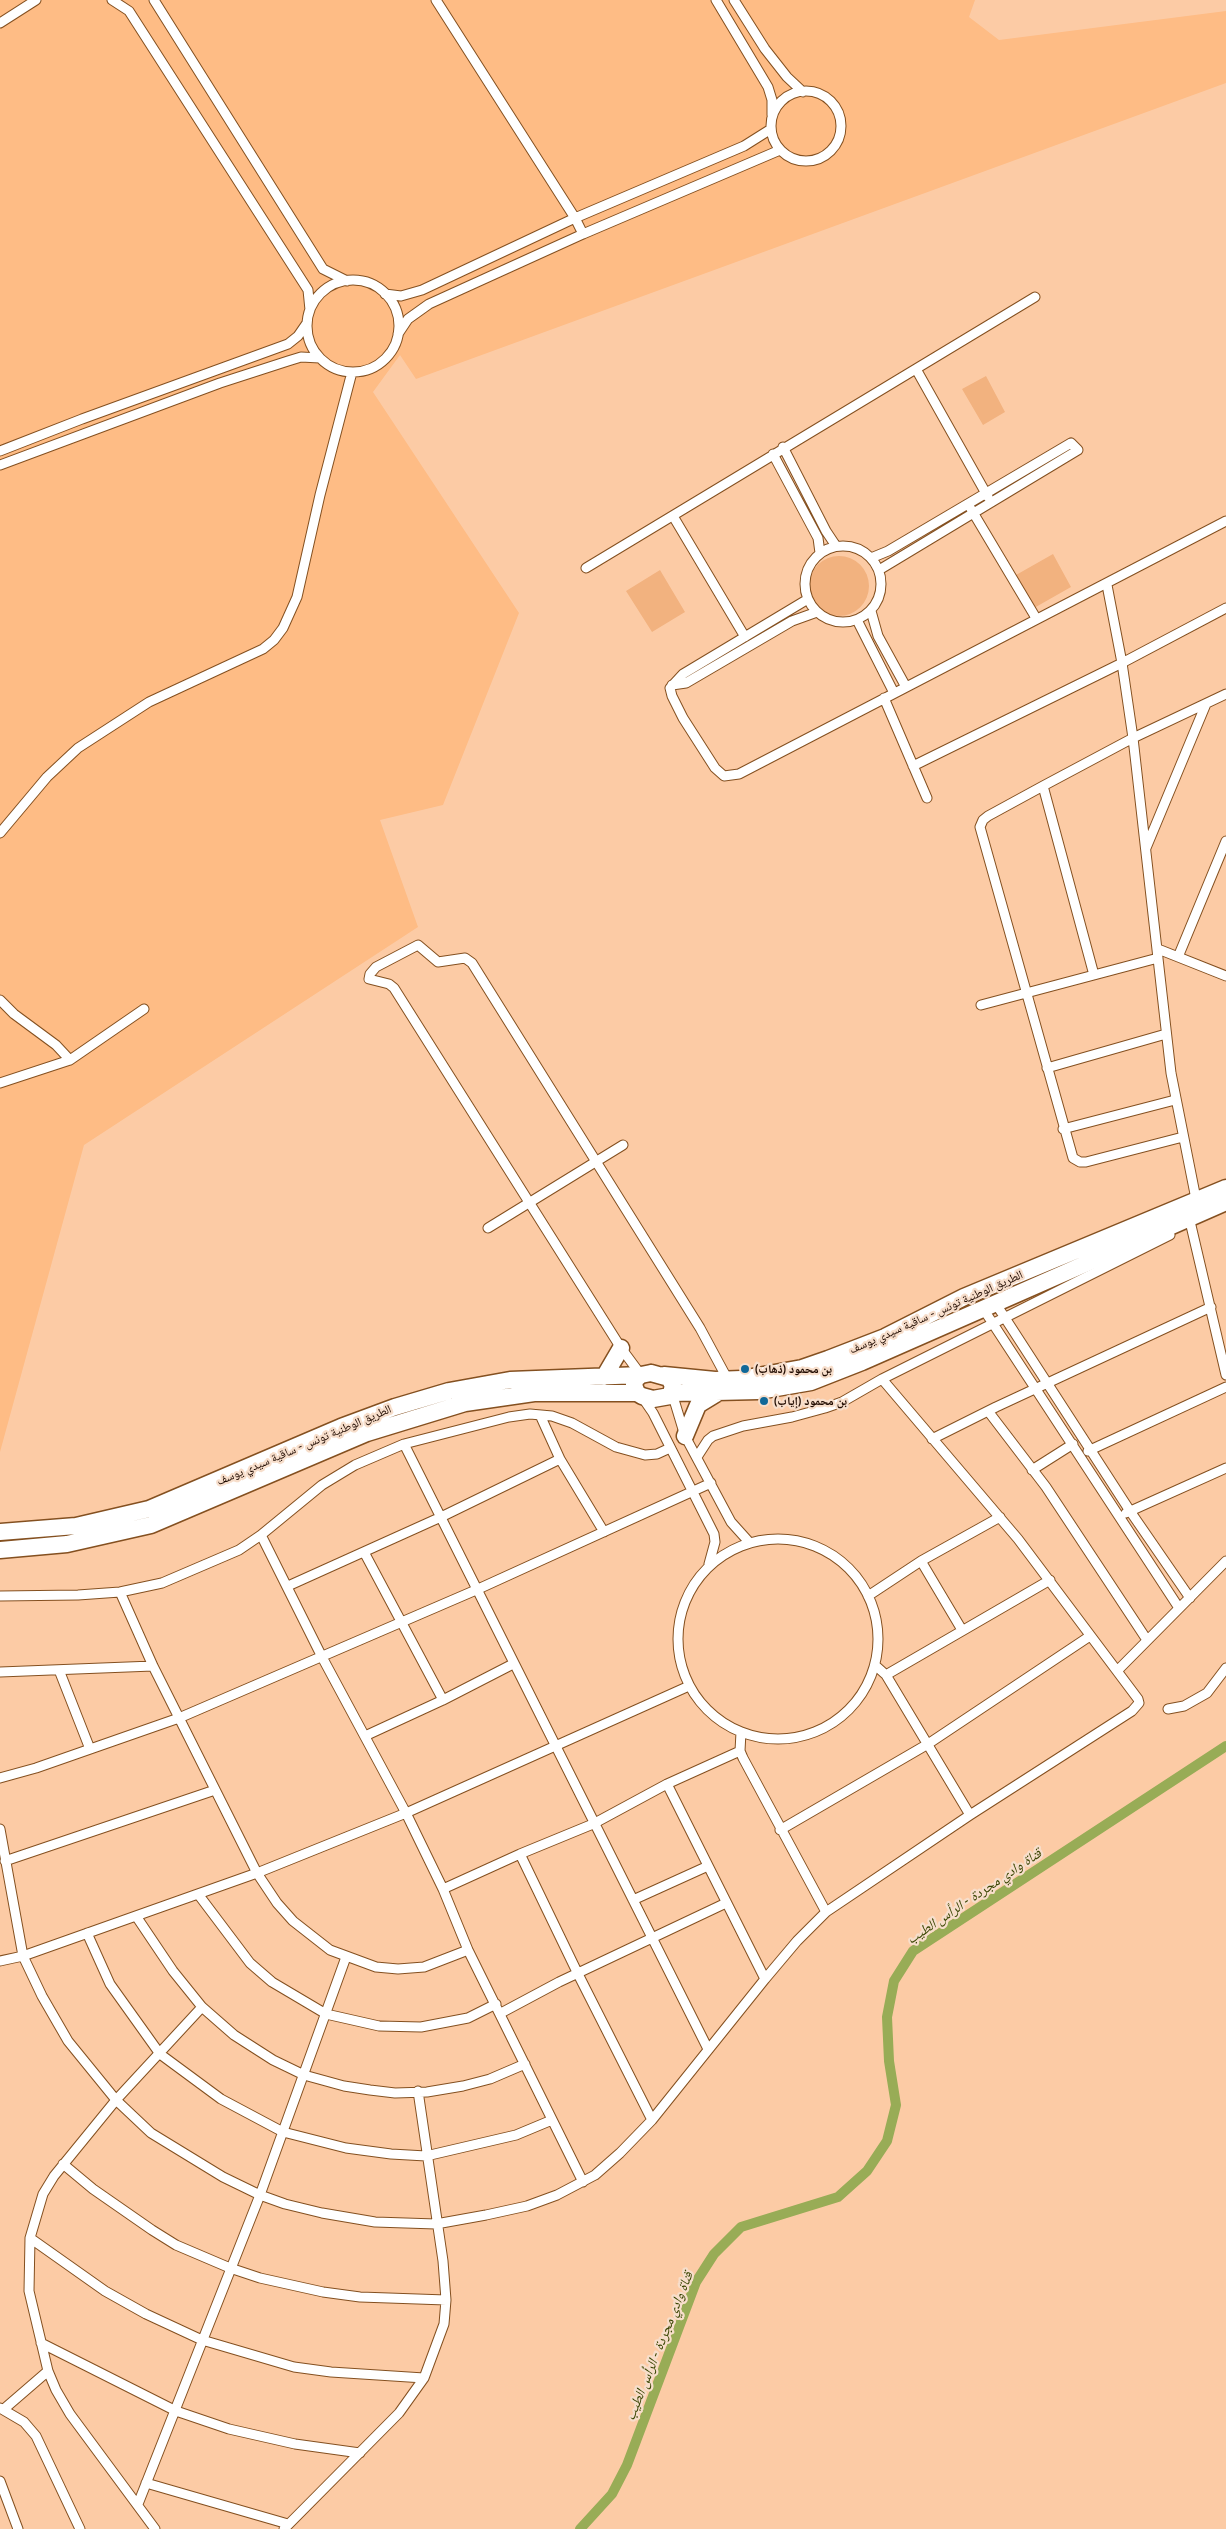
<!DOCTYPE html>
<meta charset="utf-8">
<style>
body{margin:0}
canvas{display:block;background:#fccba5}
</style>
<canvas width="1226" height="2529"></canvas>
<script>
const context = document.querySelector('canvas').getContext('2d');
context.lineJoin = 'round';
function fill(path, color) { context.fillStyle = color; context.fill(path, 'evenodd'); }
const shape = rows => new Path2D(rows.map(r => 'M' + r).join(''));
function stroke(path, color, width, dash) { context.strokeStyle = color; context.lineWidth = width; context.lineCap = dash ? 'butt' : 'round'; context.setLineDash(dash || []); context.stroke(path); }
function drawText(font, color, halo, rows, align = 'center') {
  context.font = font + ' Lato,"Noto Naskh Arabic",sans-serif'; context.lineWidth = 4.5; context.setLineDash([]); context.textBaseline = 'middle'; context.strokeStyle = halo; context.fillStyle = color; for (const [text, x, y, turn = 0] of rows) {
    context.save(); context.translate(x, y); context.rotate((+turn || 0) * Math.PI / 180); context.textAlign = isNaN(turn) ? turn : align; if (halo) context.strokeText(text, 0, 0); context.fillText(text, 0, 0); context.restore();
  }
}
fill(shape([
 [0,0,975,0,969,17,999,40,1226,11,1226,83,416,379,400,355,373,392,519,613,443,805,380,820,418,927,84,1145,0,1452]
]), '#febc85');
fill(shape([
 [986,376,1005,412,983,425,962,389],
 [1053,554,1071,587,1034,608,1016,575],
 '809 586a30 30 0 1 1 60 0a30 30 0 1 1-60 0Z',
 [660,570,685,612,652,632,626,591]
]), '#f2b27f');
stroke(shape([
 [580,2529,612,2494,627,2465,696,2282,714,2254,741,2227,838,2197,867,2171,887,2141,896,2105,889,2061,887,2017,894,1981,913,1951,1226,1746]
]), '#98ac56', 10);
const street = shape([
 [112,0,129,11,308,290,310,310],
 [154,0,323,269,347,281],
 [436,0,575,218,583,234],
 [716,0,768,87,772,100,772,115],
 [734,0,765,49,787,77,803,92],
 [0,23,36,0],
 '771 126a35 35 0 1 1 70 0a35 35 0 1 1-70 0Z',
 '307 326a46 46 0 1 1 92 0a46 46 0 1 1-92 0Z',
 [385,294,401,296,422,290,575,218,744,146,771,129],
 [398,334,408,319,429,304,583,234,780,150],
 [916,369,988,497],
 [783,447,826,531,836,546],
 [0,451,82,419,288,344,298,336,307,323],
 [773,454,818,538,820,553],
 [0,465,220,383,288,361,301,357,320,358],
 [971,509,1036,618],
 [673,516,745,637],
 '805 584a38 38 0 1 1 76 0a38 38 0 1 1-76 0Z',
 [871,558,888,551,1071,443,1078,450,879,570],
 [586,568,1035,297],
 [1107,585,1122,663,1133,738,1171,1073,1196,1199],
 [808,599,683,674,670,688,672,696,683,718,715,768,724,776,739,774,1226,521],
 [871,611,878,636,906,687],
 [857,620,894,693],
 [672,685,686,683,792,621,817,612],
 [884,698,927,798],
 [913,766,1122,663,1226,608],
 [1043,786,1094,975],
 [0,833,47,777,78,748,149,702,263,649,274,640,283,628,297,597,320,495,352,372],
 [1146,848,1206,704],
 [1158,949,1226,976],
 [1178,957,1226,841],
 [0,1000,14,1014,56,1045,70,1060,144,1009],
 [981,1005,1158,958],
 [1047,1068,1166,1034],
 [0,1083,70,1060],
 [1063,1129,1175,1100],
 [1183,1137,1086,1162,1080,1162,1073,1158,980,827,983,820,988,816,1043,786,1133,738,1226,694],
 [1189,1217,1226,1375],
 [488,1228,623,1145],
 [996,1304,1130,1511,1190,1598],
 [984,1310,1179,1608],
 [641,1375,621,1348,394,988,389,984,369,979,370,974,376,967,418,945,438,962,465,958,472,963,700,1328,728,1380],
 [882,1379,1170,1235],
 [672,1393,685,1436,731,1522,749,1542],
 [642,1397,653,1413,714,1534,715,1542,709,1564],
 [988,1411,1046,1487,1147,1640],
 [540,1415,560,1459,604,1532],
 [932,1439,996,1407,1211,1307],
 [404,1444,708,2049],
 [1088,1451,1226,1387],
 [697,1457,708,1440,713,1436,743,1426,792,1417,825,1408,842,1402,882,1379,1018,1539,1138,1699,1139,1703,1132,1711,970,1815,826,1912,743,1758,740,1751,741,1732],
 [1032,1470,1073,1444],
 [1126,1513,1226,1468],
 [261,1535,322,1657,406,1813,443,1889,468,1950,583,2182],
 '678 1639a100 100 0 1 1 200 0a100 100 0 1 1-200 0Z',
 [364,1552,443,1700,365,1736],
 [921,1561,962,1630],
 [288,1586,441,1517,560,1459],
 [120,1592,153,1666,257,1873,277,1903,293,1921,330,1950,376,1967,398,1969,424,1967,468,1950],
 [0,1596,78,1595,120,1592,162,1583,239,1550,261,1535,322,1485,355,1465,404,1444,509,1417,530,1414,552,1416,572,1423,616,1447,645,1455,657,1454,670,1448],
 [868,1596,921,1561,1000,1517],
 [876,1666,886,1675,970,1815],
 [59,1670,90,1749],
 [1117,1671,1226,1561],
 [0,1672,153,1666],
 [886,1675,1050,1580],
 [443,1700,513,1664],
 [1168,1709,1184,1706,1207,1693,1226,1668],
 [0,1778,36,1768,179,1718,476,1590,711,1483],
 [667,1784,765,1979],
 [0,1829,23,1956,42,1996,68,2041,116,2100,151,2133,223,2177,260,2195,285,2204,322,2213,375,2222,436,2224,486,2215,527,2206,557,2195,595,2175,620,2153,652,2120,765,1979,797,1941,826,1912],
 [780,1830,928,1744,1090,1636],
 [520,1854,578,1974,652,2120],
 [5,1861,215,1790],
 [443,1889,520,1854,593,1824,667,1784,740,1751],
 [198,1894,250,1963,272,1982,326,2014,379,2026,421,2027,468,2018,496,2004],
 [633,1900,708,1866],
 [136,1916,173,1971,202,2007,234,2035,273,2060,304,2075,344,2086,370,2090,395,2093,427,2092,463,2086,490,2079,525,2064],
 [87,1933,110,1984,160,2054,221,2099,283,2132,346,2148,391,2154,426,2156,516,2135,552,2120],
 [0,1961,23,1956,257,1873,406,1813,689,1686],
 [501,2013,559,1982,726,1903],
 [63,2164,93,2189,152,2230,176,2245,230,2268,260,2278,323,2292,360,2297,446,2300],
 [30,2238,105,2291,146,2314,202,2340,294,2367,331,2372,424,2378],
 [41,2343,176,2411,229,2429,295,2444,360,2453],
 [0,2408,24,2422,36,2436,80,2529],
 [4,2409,48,2371],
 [0,2481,18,2529],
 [146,2483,288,2524],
 [138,2504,260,2195,346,1957],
 [155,2529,70,2414,56,2390,48,2371,29,2291,30,2238,43,2194,54,2176,116,2100,202,2007],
 [284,2529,399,2413,424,2378,444,2324,446,2300,443,2261,418,2091]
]);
const highway = shape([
 [651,1373,669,1378,673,1386,670,1396,653,1399,642,1396,637,1393,634,1385,636,1379,641,1375,651,1373],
 [664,1375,715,1380,741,1379,802,1368,828,1359,885,1337,964,1297,1226,1188],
 [604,1377,621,1348],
 [672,1393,759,1391,811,1382,862,1362,1226,1202],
 [685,1436,698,1405,716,1394],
 [0,1532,76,1526,149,1509,341,1427,395,1407,449,1391,510,1380,641,1375],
 [0,1550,67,1544,151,1525,367,1433,465,1403,534,1393,637,1393]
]);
stroke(street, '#845020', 11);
stroke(highway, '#845020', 19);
stroke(street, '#fff', 9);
stroke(highway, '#fff', 16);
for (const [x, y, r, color] of [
 [745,1369,5,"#106898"],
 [764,1401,5,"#106898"]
]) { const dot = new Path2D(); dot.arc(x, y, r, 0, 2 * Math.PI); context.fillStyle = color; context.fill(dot); stroke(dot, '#f7decb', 2); }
drawText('12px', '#200b00', '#f7decb', [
 ["الطريق الوطنية تونس - ساقية سيدي يوسف",936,1312,-24],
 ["الطريق الوطنية تونس - ساقية سيدي يوسف",304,1445,-23]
]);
drawText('bold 12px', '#200b00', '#f7decb', [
 ["بن محمود (ذهاب)",755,1369],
 ["بن محمود (إياب)",774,1401]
], 'left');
drawText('italic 14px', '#384400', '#f7decb', [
 ["قناة وادي مجردة - الرأس الطيب",974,1896,-34],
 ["قناة وادي مجردة - الرأس الطيب",659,2346,-68]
]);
</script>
